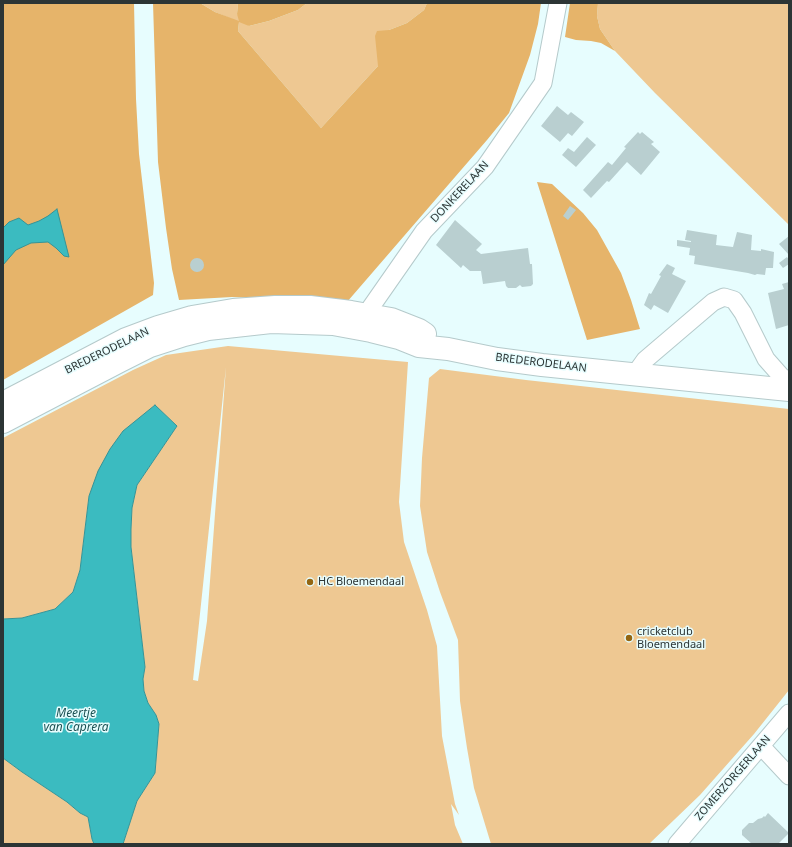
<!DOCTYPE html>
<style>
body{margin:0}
#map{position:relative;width:792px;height:847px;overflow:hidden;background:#e7fdfe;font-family:"Noto Sans",sans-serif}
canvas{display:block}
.frame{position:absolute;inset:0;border:4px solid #2c3535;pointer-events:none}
</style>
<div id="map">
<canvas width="792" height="847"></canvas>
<div class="frame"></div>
</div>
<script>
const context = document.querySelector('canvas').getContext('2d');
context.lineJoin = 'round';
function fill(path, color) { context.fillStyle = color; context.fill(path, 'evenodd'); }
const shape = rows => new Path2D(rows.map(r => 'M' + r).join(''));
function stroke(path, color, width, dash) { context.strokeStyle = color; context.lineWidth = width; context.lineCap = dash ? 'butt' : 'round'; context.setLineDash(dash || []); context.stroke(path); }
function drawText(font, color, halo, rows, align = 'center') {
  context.font = font + ' "Noto Sans",sans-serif'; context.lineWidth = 3; context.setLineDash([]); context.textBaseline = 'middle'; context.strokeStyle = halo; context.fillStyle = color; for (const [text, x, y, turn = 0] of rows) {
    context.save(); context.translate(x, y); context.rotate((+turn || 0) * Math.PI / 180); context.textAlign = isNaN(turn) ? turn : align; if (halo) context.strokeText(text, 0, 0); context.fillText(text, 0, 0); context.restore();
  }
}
fill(shape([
 [200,3,238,3,237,14,249,26,269,21,298,10,307,3,427,3,424,10,407,23,389,30,378,55,378,66,321,128,238,31,239,22,215,12],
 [598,3,789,3,789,225,655,93,615,51,600,29,597,16],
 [228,346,408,362,399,502,404,542,427,610,437,646,442,736,455,804,459,815,451,804,455,825,463,844,123,844,137,801,155,773,159,724,156,715,148,703,144,691,143,679,145,667,131,547,131,529,132,508,137,485,177,426,155,405,139,419,89,496,80,570,73,592,55,609,22,618,3,619,3,438,133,370,166,355],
 [226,367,207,621,198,681,193,680],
 [440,369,526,380,789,409,788,446,789,447,789,690,754,734,700,795,649,844,491,844,474,788,467,748,460,701,458,640,440,592,427,552,420,506,422,458,429,378],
 [3,758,22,772,67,802,80,813,88,817,92,839,94,844,3,844]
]), '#eec892');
fill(shape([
 [3,3,134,3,136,99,139,154,154,283,153,295,3,380],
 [153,3,200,3,215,12,239,21,237,14,238,3,307,3,298,10,269,21,249,26,239,22,238,31,321,128,378,66,375,36,377,31,389,30,407,23,424,10,427,3,541,3,538,24,530,55,509,113,487,140,347,302,232,297,179,300,172,269,166,228,158,162],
 [570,3,598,3,597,16,600,29,615,51,601,43,591,41,576,40,565,37],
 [537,182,552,184,583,213,597,230,621,273,631,300,640,329,587,340]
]), '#e6b46a');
const water = shape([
 [57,209,69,257,64,256,56,248,48,242,31,243,16,250,3,265,3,228,9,222,19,218,28,225,39,221,48,216,57,209],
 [155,405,177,426,137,485,132,508,131,529,131,547,145,667,143,679,144,691,148,703,156,715,159,724,155,773,137,801,123,844,94,844,92,839,88,817,80,813,67,802,22,772,3,758,3,619,22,618,55,609,73,592,80,570,89,496,98,471,110,449,123,431,155,405]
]);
fill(water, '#3bbbc0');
stroke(water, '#369396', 1);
fill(shape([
 [557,106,568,115,571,112,584,122,572,136,568,133,560,142,541,126],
 [638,132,640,134,642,132,654,142,651,144,660,152,641,175,627,162,609,182,607,181,591,198,583,190,608,162,612,165,626,148,624,147],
 [587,137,596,145,576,167,562,155,568,148,574,152],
 [570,206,576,210,568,220,563,216],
 [455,220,482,244,476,250,481,254,528,248,530,264,532,264,533,284,531,286,522,287,520,285,516,288,508,288,506,286,505,281,483,284,481,271,470,271,463,265,461,268,436,245],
 [687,230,717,235,716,245,733,247,737,232,752,235,751,250,761,251,761,249,774,252,773,268,766,268,765,275,757,274,755,275,748,273,694,264,695,256,689,255,690,248,677,246,677,240,691,242,691,241,685,240],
 [789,236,789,255,779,244],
 [787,257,789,260,789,264,783,268,779,263],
 '190 265a7 7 0 1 1 14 0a7 7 0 1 1-14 0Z',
 [667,264,675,268,672,274,686,281,668,313,654,305,651,310,644,305,649,293,651,294,661,276,659,275],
 [789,282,789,325,776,329,768,293,784,289,782,284],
 [768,813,789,833,778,844,752,844,742,835,742,830,749,823,753,823,758,819,762,818,764,816,765,817]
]), '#b9cfd0');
const street = shape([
 [363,325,371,307,424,231,485,167,543,83,558,3],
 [635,374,645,360,713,302,724,297,734,300,743,313,766,359,781,376,789,382],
 [761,746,789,776],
 [677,844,789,713]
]);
const secondary = shape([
 [3,403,126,339,158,327,192,317,233,310,275,307,310,307,351,312,391,319,419,330,425,334],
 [3,422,120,361,150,346,184,335,208,329,271,322,333,324,371,331,399,338,419,346,448,349,497,359,542,365,789,390]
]);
stroke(street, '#b5cacb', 19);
stroke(secondary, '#b5cacb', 24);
stroke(street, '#fff', 17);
stroke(secondary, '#fff', 22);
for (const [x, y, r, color] of [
 [310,582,4,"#936612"],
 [629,638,4,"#936612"]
]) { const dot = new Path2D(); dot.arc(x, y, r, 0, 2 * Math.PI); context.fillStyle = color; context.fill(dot); stroke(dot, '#e7fdfe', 1.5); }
drawText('11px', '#2c3535', '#e7fdfe', [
 ["DONKERELAAN",460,192,-47],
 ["BREDERODELAAN",107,351,-26],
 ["BREDERODELAAN",541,363,7],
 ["ZOMERZORGERLAAN",733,778,-49]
]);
drawText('11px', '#2c3535', '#e7fdfe', [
 ["HC Bloemendaal",318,582],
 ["cricketclub",637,632],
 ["Bloemendaal",637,645]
], 'left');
drawText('italic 12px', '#1c5254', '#e7fdfe', [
 ["Meertje",76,714],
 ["van Caprera",76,728]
]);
</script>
